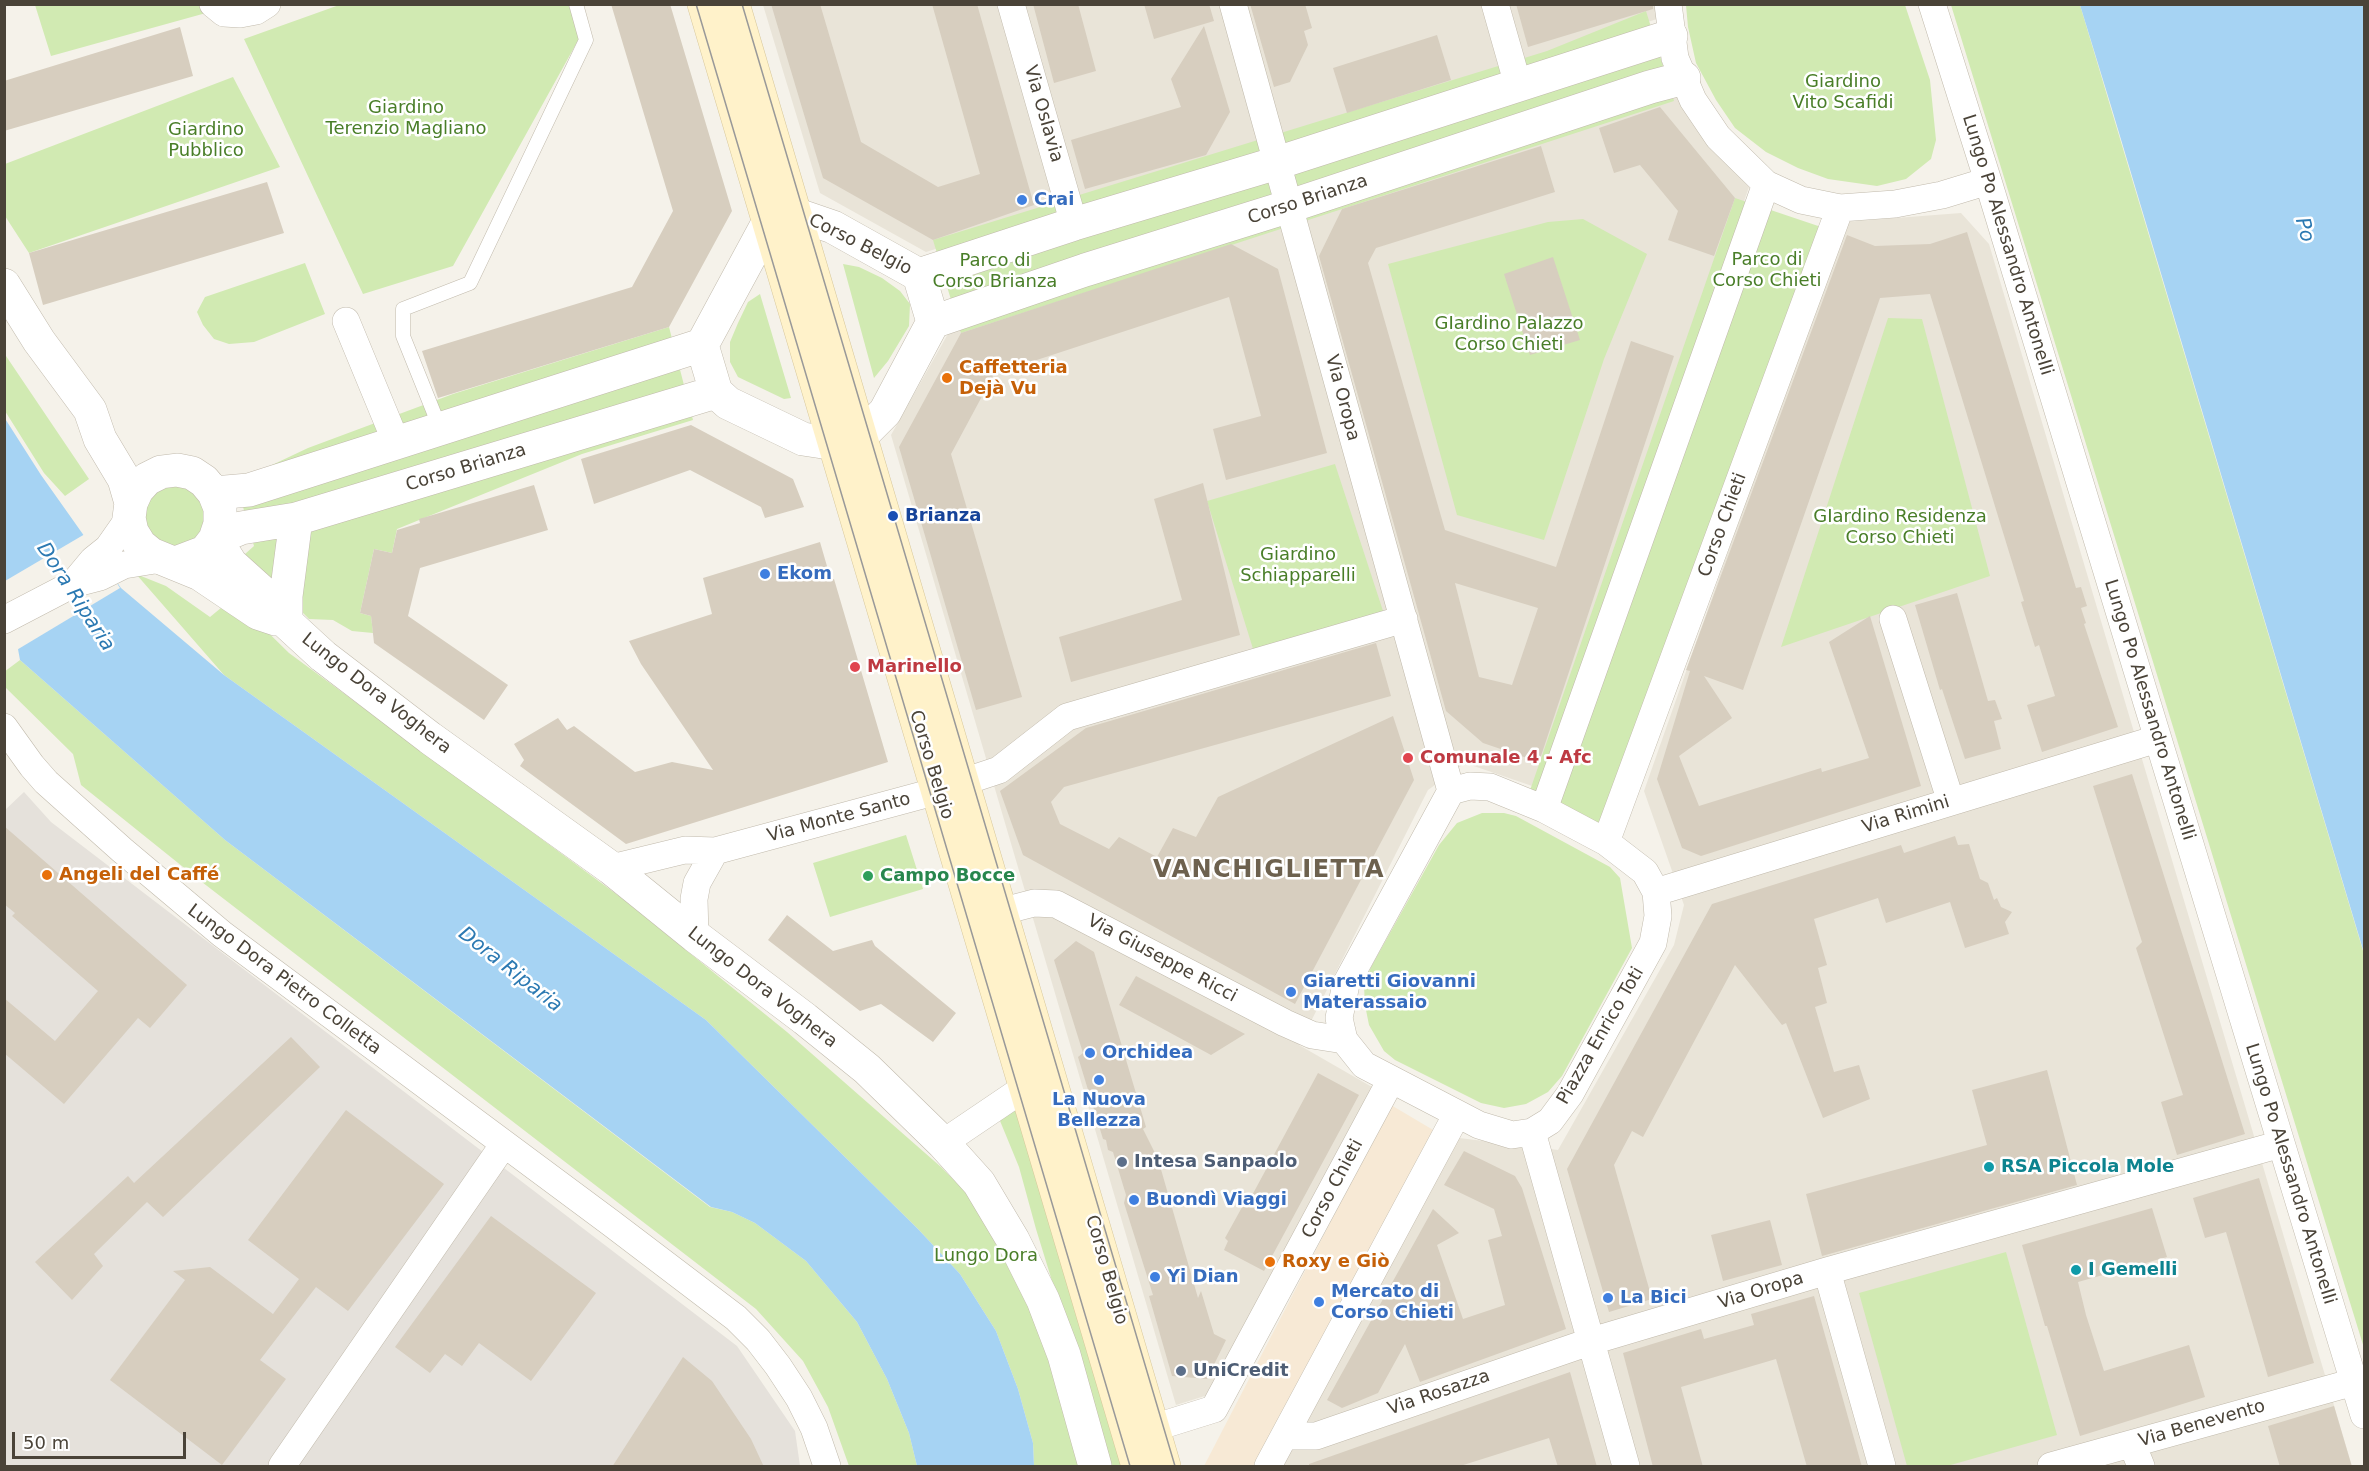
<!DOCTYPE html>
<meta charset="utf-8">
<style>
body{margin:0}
#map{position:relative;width:2369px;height:1471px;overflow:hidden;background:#f5f2ea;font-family:"DejaVu Sans",sans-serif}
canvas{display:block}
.frame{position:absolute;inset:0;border:6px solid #4a4338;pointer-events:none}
.scale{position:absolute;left:12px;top:1432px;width:174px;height:27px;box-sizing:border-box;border:3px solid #4a4338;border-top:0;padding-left:8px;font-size:18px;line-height:21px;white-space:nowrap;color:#4a4338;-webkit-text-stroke:4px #fff;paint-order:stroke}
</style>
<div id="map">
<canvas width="2369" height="1471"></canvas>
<div class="frame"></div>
<div class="scale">50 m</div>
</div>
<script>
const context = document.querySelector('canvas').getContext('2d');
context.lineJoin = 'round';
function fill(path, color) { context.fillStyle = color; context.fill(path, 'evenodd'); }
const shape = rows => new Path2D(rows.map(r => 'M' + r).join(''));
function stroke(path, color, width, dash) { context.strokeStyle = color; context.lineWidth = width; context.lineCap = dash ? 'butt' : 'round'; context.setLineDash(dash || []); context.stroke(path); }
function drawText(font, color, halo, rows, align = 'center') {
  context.font = font + ' "DejaVu Sans",sans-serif'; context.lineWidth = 5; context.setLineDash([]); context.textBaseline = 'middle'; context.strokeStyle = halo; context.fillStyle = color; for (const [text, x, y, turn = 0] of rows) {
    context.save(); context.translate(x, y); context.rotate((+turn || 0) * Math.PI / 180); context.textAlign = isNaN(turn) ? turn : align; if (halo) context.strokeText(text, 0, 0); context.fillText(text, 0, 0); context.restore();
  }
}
fill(shape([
 [763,5,1658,5,1657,19,926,252,820,193],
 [1681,95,1717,154,1749,187,1538,788,1465,763,1428,790,1299,1045,1372,1087,1208,1395,1176,1405,891,435,949,332],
 [1961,213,1989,244,2352,1466,1281,1466,1459,1138,1558,1150,1674,945,1684,905,1644,791,1844,222]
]), '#e9e4d8');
fill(shape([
 [1391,1105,1445,1137,1254,1466,1204,1466]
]), '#f7e9d5');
fill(shape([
 [24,792,51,822,737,1346,795,1431,800,1466,5,1466,4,811]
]), '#e5e1db');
fill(shape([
 [203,4,206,13,51,56,35,5],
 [342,4,572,5,581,35,453,266,363,294,244,39],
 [1686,5,1905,5,1930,80,1936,140,1931,159,1906,179,1877,186,1828,179,1798,168,1766,152,1735,128,1716,100,1696,63,1688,27],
 [1951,5,2080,5,2364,954,2364,1348],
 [1646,11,1674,101,961,333,933,240,1547,51],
 [233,77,280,167,29,253,5,216,5,164],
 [1735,198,1839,233,1606,842,1527,799],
 [1583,219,1647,254,1604,359,1544,540,1457,515,1388,264,1548,222],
 [305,263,325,314,254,342,229,344,214,339,203,325,197,312,205,297],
 [843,264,859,267,882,278,900,291,910,304,909,326,888,361,874,378],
 [760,294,791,398,784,399,738,377,730,362,730,342,738,323,748,302],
 [1888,318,1922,319,1990,576,1781,647],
 [669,327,693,420,582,454,397,529,392,553,374,549,360,613,371,616,373,633,352,631,333,620,309,619,245,554,254,546,236,482,308,448,453,394],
 [4,353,89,479,65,496,44,473,5,411],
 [1335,464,1384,614,1254,652,1207,501],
 [175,484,194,490,208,517,200,537,182,548,161,545,146,530,144,509,155,492],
 [136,574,166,586,210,617,233,598,289,653,623,899,787,1032,941,1167,1013,1240,1094,1466,1034,1466,1033,1443,1018,1389,996,1331,960,1274,918,1229,706,1020,224,675],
 [20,660,225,840,710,1207,732,1212,755,1223,806,1261,857,1322,887,1379,909,1433,917,1466,849,1466,828,1407,803,1361,756,1309,198,879,81,785,73,754,5,687,4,672],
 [1482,813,1504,813,1516,816,1610,867,1620,878,1632,948,1562,1076,1548,1092,1526,1104,1504,1108,1481,1103,1395,1060,1384,1051,1369,1025,1365,1005,1364,986,1371,967,1439,845,1457,823],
 [906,835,923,889,830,917,813,863],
 [1022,1104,1130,1466,1109,1466,1036,1229,1019,1167,998,1116],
 [2006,1252,2057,1435,1947,1466,1907,1466,1859,1293]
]), '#d1eab2');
fill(shape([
 [2080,5,2364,5,2364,953,2111,106],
 [4,417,41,475,121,588,224,675,706,1020,918,1229,960,1274,996,1331,1018,1389,1033,1443,1034,1466,917,1466,909,1433,887,1379,857,1322,806,1261,755,1223,732,1212,711,1207,225,840,20,660,18,649,5,630]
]), '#a6d3f3');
fill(shape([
 [85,534,120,588,15,651,4,635,5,581]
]), '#f5f2ea');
fill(shape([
 [611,4,670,4,732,211,669,327,438,398,422,351,632,287,673,211],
 [771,4,820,4,861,142,938,187,980,174,932,4,977,4,1034,205,933,240,823,178],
 [1033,4,1078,4,1096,71,1054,83],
 [1144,4,1209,4,1214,21,1154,39],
 [1250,4,1305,4,1312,28,1304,31,1308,45,1290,82,1274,87],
 [1516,4,1653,4,1653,9,1528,47],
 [1204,26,1230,112,1206,155,1085,189,1071,140,1181,107,1171,79],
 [180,27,193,76,4,131,4,81],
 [1437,35,1451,80,1347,113,1333,68],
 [1660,107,1735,198,1714,256,1668,240,1678,211,1640,165,1614,173,1599,128],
 [1541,146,1555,192,1376,248,1368,263,1445,530,1556,567,1631,341,1674,356,1539,762,1483,743,1446,711,1319,256,1342,209],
 [1455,583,1538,608,1512,685,1479,677],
 [267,182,284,233,43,305,29,253],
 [1967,232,2076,588,2081,587,2087,606,2081,608,2086,623,2084,624,2118,727,2042,752,2027,705,2055,696,2039,645,2035,647,2021,602,2024,601,1930,294,1880,298,1743,690,1704,676,1732,718,1679,756,1699,806,1821,768,1822,772,1869,758,1829,642,1870,616,1921,786,1701,856,1682,848,1657,779,1690,671,1686,670,1847,235,1875,246,1930,244],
 [1231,244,1278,269,1327,453,1226,480,1213,429,1261,416,1229,297,994,374,951,454,1022,697,976,710,899,447,961,333],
 [1553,257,1580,340,1530,355,1504,274],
 [691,425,793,479,804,507,765,518,761,507,690,470,594,504,581,459],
 [1203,483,1240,635,1071,682,1059,637,1182,600,1154,499],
 [534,485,548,530,420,568,408,616,508,685,484,720,374,643,371,616,360,613,374,549,392,553,397,530,420,523,419,519],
 [820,542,831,580,834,579,888,762,626,844,520,766,524,760,514,744,558,718,567,730,574,726,635,772,672,762,713,770,641,664,629,641,712,614,703,578],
 [1957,593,1988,701,1995,700,2002,719,1994,721,2001,749,1965,759,1942,689,1940,690,1915,605],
 [1376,643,1391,696,1064,787,1051,802,1060,824,1109,849,1119,837,1157,857,1173,828,1196,837,1218,797,1393,716,1414,780,1295,1004,1023,855,1000,791,1086,728],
 [2132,774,2245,1134,2177,1155,2161,1102,2183,1095,2136,948,2142,942,2093,786],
 [4,826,187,985,150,1028,138,1018,64,1104,4,1053,4,998,55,1041,98,991,12,916,15,913,4,904],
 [1955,836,1958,845,1969,844,1980,879,1988,883,1994,900,1997,898,2001,907,2012,912,2005,922,2009,934,1965,948,1950,902,1886,923,1878,898,1814,919,1827,965,1818,968,1827,1003,1815,1007,1834,1072,1859,1065,1870,1099,1823,1118,1786,1023,1782,1025,1735,965,1643,1137,1632,1131,1614,1165,1652,1299,1609,1312,1567,1169,1712,904,1901,845,1904,853],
 [787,915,833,951,872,940,875,946,956,1013,933,1042,881,1004,860,1011,768,940],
 [1076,941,1094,952,1146,1127,1143,1129,1158,1159,1198,1298,1201,1291,1214,1334,1226,1340,1207,1379,1172,1376,1149,1296,1153,1295,1124,1203,1126,1195,1113,1152,1108,1150,1106,1140,1103,1139,1078,1057,1083,1053,1054,960],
 [1136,976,1245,1034,1211,1055,1119,1005],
 [291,1037,320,1067,163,1217,147,1202,94,1254,103,1266,72,1300,35,1262,128,1176,134,1183],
 [2047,1070,2077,1185,1822,1256,1806,1194,1987,1145,1972,1090],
 [1318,1073,1359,1095,1264,1271,1224,1250,1228,1241,1225,1238,1246,1200,1249,1201],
 [346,1110,444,1184,348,1311,316,1287,260,1360,286,1379,222,1465,110,1380,185,1280,173,1271,210,1267,273,1314,299,1279,248,1240],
 [1464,1151,1515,1176,1522,1188,1566,1329,1420,1382,1405,1344,1378,1393,1342,1408,1327,1400,1433,1209,1459,1233,1437,1245,1463,1319,1505,1305,1488,1240,1502,1236,1494,1209,1444,1185],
 [2259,1178,2314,1363,2268,1377,2226,1232,2205,1238,2193,1198],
 [2152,1208,2167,1257,2078,1282,2086,1315,2104,1371,2189,1345,2205,1397,2080,1436,2047,1326,2045,1326,2022,1245],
 [491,1216,596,1293,531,1381,479,1343,462,1366,445,1354,430,1373,395,1347],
 [1770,1220,1782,1265,1723,1281,1711,1235],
 [1814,1296,1862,1467,1807,1467,1776,1359,1681,1387,1703,1467,1653,1467,1623,1353,1701,1329,1704,1339,1754,1325,1751,1314],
 [683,1357,712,1381,751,1439,764,1467,612,1467],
 [1570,1372,1597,1467,1558,1467,1549,1438,1457,1467,1309,1467,1309,1464],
 [2334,1406,2352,1467,2280,1467,2268,1426]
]), '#d7cebf');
const service = shape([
 [440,428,403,336,403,309,470,283,586,40,576,4]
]);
const minor = shape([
 [213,4,224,13,240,14,256,11,267,4],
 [1011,4,1074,224],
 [1233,4,1451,791],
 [1495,4,1518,85],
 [1668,4,1675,58,1693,100,1718,137,1766,184,1801,200,1840,208,1895,204,1942,195,1988,181],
 [1932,4,1988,181,2364,1415],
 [346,321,396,442],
 [73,584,93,560,108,548,129,518],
 [1893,619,1951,802],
 [4,620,73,584,100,577,124,565,161,559],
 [4,727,32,766,46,782,122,850,222,934,611,1223,736,1318,758,1340,778,1366,799,1398,814,1428,827,1466],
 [1470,786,1490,787,1544,809,1606,842,1645,872,1656,892,1658,916,1653,943,1570,1094,1550,1121,1532,1132,1512,1135,1479,1125,1364,1065,1344,1040,1339,1018,1346,984,1451,791,1470,786],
 [1544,809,1766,184],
 [1606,842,1840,208],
 [611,868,685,850,715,851,930,793,999,770,1067,717,1404,619],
 [1656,892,2157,739],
 [980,917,1034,903,1056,904,1285,1023,1312,1035,1344,1040],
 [695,936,694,899,697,883,715,851],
 [1532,1132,1626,1466],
 [943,1143,1042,1076],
 [1827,1271,1882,1466],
 [1134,1434,1214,1409,1391,1080],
 [1286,1436,1316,1436,1592,1341,1827,1271,2281,1144],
 [2132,1444,2141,1466],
 [282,1466,504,1144],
 [1268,1466,1457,1114],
 [2051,1466,2354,1382]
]);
const tertiary = shape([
 [795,214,833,227,919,275,933,322,885,412,860,437,836,444,803,439,728,403,716,392,702,345,769,221,795,214],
 [919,275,1074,224,1277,163,1671,36],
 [4,285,39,341,90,410,100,439,124,479,131,503],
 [933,322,1085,270,1290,206,1650,87,1684,78],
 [214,493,249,490,702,345],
 [215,539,231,564,271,600,286,622,323,656,430,738,611,868,695,936,805,1019,867,1069,943,1143,979,1183,1013,1240,1043,1300,1064,1355,1095,1466],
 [215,539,241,528,296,519,716,392],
 [176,563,205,552,215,539,220,524,220,508,214,493,204,481,192,473,177,470,161,472,147,479,137,490,131,503,129,518,132,532,140,545,151,554,200,574,258,613,276,619],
 [286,622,286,596,296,519]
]);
const secondary = shape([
 [704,4,1138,1466],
 [733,4,1164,1466]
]);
stroke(service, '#c1baac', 15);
stroke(minor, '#c1baac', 28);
stroke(tertiary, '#c1baac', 34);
stroke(secondary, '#d6c699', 34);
stroke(service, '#fff', 14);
stroke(minor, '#fff', 27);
stroke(tertiary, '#fff', 33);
stroke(secondary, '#fff2ca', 33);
stroke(shape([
 [696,4,1130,1466],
 [742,4,1175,1466]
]), '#999', 1.5);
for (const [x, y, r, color] of [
 [1022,200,6,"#3f7fe0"],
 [947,378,6,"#e8710a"],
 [893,516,6,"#1a4fb4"],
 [765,574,6,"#3f7fe0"],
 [855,667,6,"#e0444e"],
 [1408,758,6,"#e0444e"],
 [47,875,6,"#e8710a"],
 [868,876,6,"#2e9e5b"],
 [1291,992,6,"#3f7fe0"],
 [1090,1053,6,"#3f7fe0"],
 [1099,1080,6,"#3f7fe0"],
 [1122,1162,6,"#5c6f8a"],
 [1989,1167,6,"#0f9aa8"],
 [1134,1200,6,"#3f7fe0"],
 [1270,1262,6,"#e8710a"],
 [2076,1270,6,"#0f9aa8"],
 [1155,1277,6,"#3f7fe0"],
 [1608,1298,6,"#3f7fe0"],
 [1319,1302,6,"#3f7fe0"],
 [1181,1371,6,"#5c6f8a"]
]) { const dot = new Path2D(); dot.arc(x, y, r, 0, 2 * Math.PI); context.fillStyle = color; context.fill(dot); stroke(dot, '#fff', 2); }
drawText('18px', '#497e28', '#fff', [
 ["Giardino",1843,82],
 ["Vito Scafidi",1843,103],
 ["Giardino",406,108],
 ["Terenzio Magliano",406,129],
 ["Giardino",206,130],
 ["Pubblico",206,151],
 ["Parco di",1767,260],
 ["Corso Chieti",1767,281],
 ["Parco di",995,261],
 ["Corso Brianza",995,282],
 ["GIardino Palazzo",1509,324],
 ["Corso Chieti",1509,345],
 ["GIardino Residenza",1900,517],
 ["Corso Chieti",1900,538],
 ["Giardino",1298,555],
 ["Schiapparelli",1298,576],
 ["Lungo Dora",986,1256]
]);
drawText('18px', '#4a4338', '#fff', [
 ["Via Oslavia",1043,114,74],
 ["Corso Brianza",1308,200,-18],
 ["Corso Belgio",860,245,27],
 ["Lungo Po Alessandro Antonelli",2007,245,73],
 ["Via Oropa",1342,398,75],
 ["Corso Brianza",466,468,-17],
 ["Corso Chieti",1723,525,-70],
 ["Lungo Dora Voghera",376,694,38],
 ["Lungo Po Alessandro Antonelli",2149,710,73],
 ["Corso Belgio",931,765,73],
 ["Via Rimini",1906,815,-17],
 ["Via Monte Santo",839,818,-15],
 ["Via Giuseppe Ricci",1162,959,28],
 ["Lungo Dora Pietro Colletta",284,980,37],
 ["Lungo Dora Voghera",762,988,38],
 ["Piazza Enrico Toti",1601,1036,-60],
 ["Lungo Po Alessandro Antonelli",2290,1174,73],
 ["Corso Chieti",1333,1189,-62],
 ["Corso Belgio",1106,1270,74],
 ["Via Oropa",1761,1291,-17],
 ["Via Rosazza",1439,1393,-19],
 ["Via Benevento",2202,1424,-16]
]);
drawText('bold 18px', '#366cbe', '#fff', [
 ["Crai",1034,200],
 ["Ekom",777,574],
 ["Giaretti Giovanni",1303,982],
 ["Materassaio",1303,1003],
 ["Orchidea",1102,1053],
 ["La Nuova",1099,1100,"center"],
 ["Bellezza",1099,1121,"center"],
 ["Buondì Viaggi",1146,1200],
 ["Yi Dian",1167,1277],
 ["Mercato di",1331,1292],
 ["Corso Chieti",1331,1313],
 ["La Bici",1620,1298]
], 'left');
drawText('bold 18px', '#c56008', '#fff', [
 ["Caffetteria",959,368],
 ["Dejà Vu",959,389],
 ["Angeli del Caffé",59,875],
 ["Roxy e Giò",1282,1262]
], 'left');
drawText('bold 18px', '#164399', '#fff', [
 ["Brianza",905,516]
], 'left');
drawText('bold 18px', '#be3a42', '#fff', [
 ["Marinello",867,667],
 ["Comunale 4 - Afc",1420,758]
], 'left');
drawText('bold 18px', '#27864d', '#fff', [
 ["Campo Bocce",880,876]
], 'left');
drawText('bold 18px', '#4e5e75', '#fff', [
 ["Intesa Sanpaolo",1134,1162],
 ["UniCredit",1193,1371]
], 'left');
drawText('bold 18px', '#0d838f', '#fff', [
 ["RSA Piccola Mole",2001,1167],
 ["I Gemelli",2088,1270]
], 'left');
drawText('italic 20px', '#2b79b2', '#fff', [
 ["Po",2304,230,75],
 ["Dora Riparia",75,597,57],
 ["Dora Riparia",510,970,38]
]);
context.letterSpacing = '1.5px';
drawText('bold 24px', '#6d614e', '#fff', [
 ["VANCHIGLIETTA",1269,871]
]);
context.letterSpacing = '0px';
</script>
